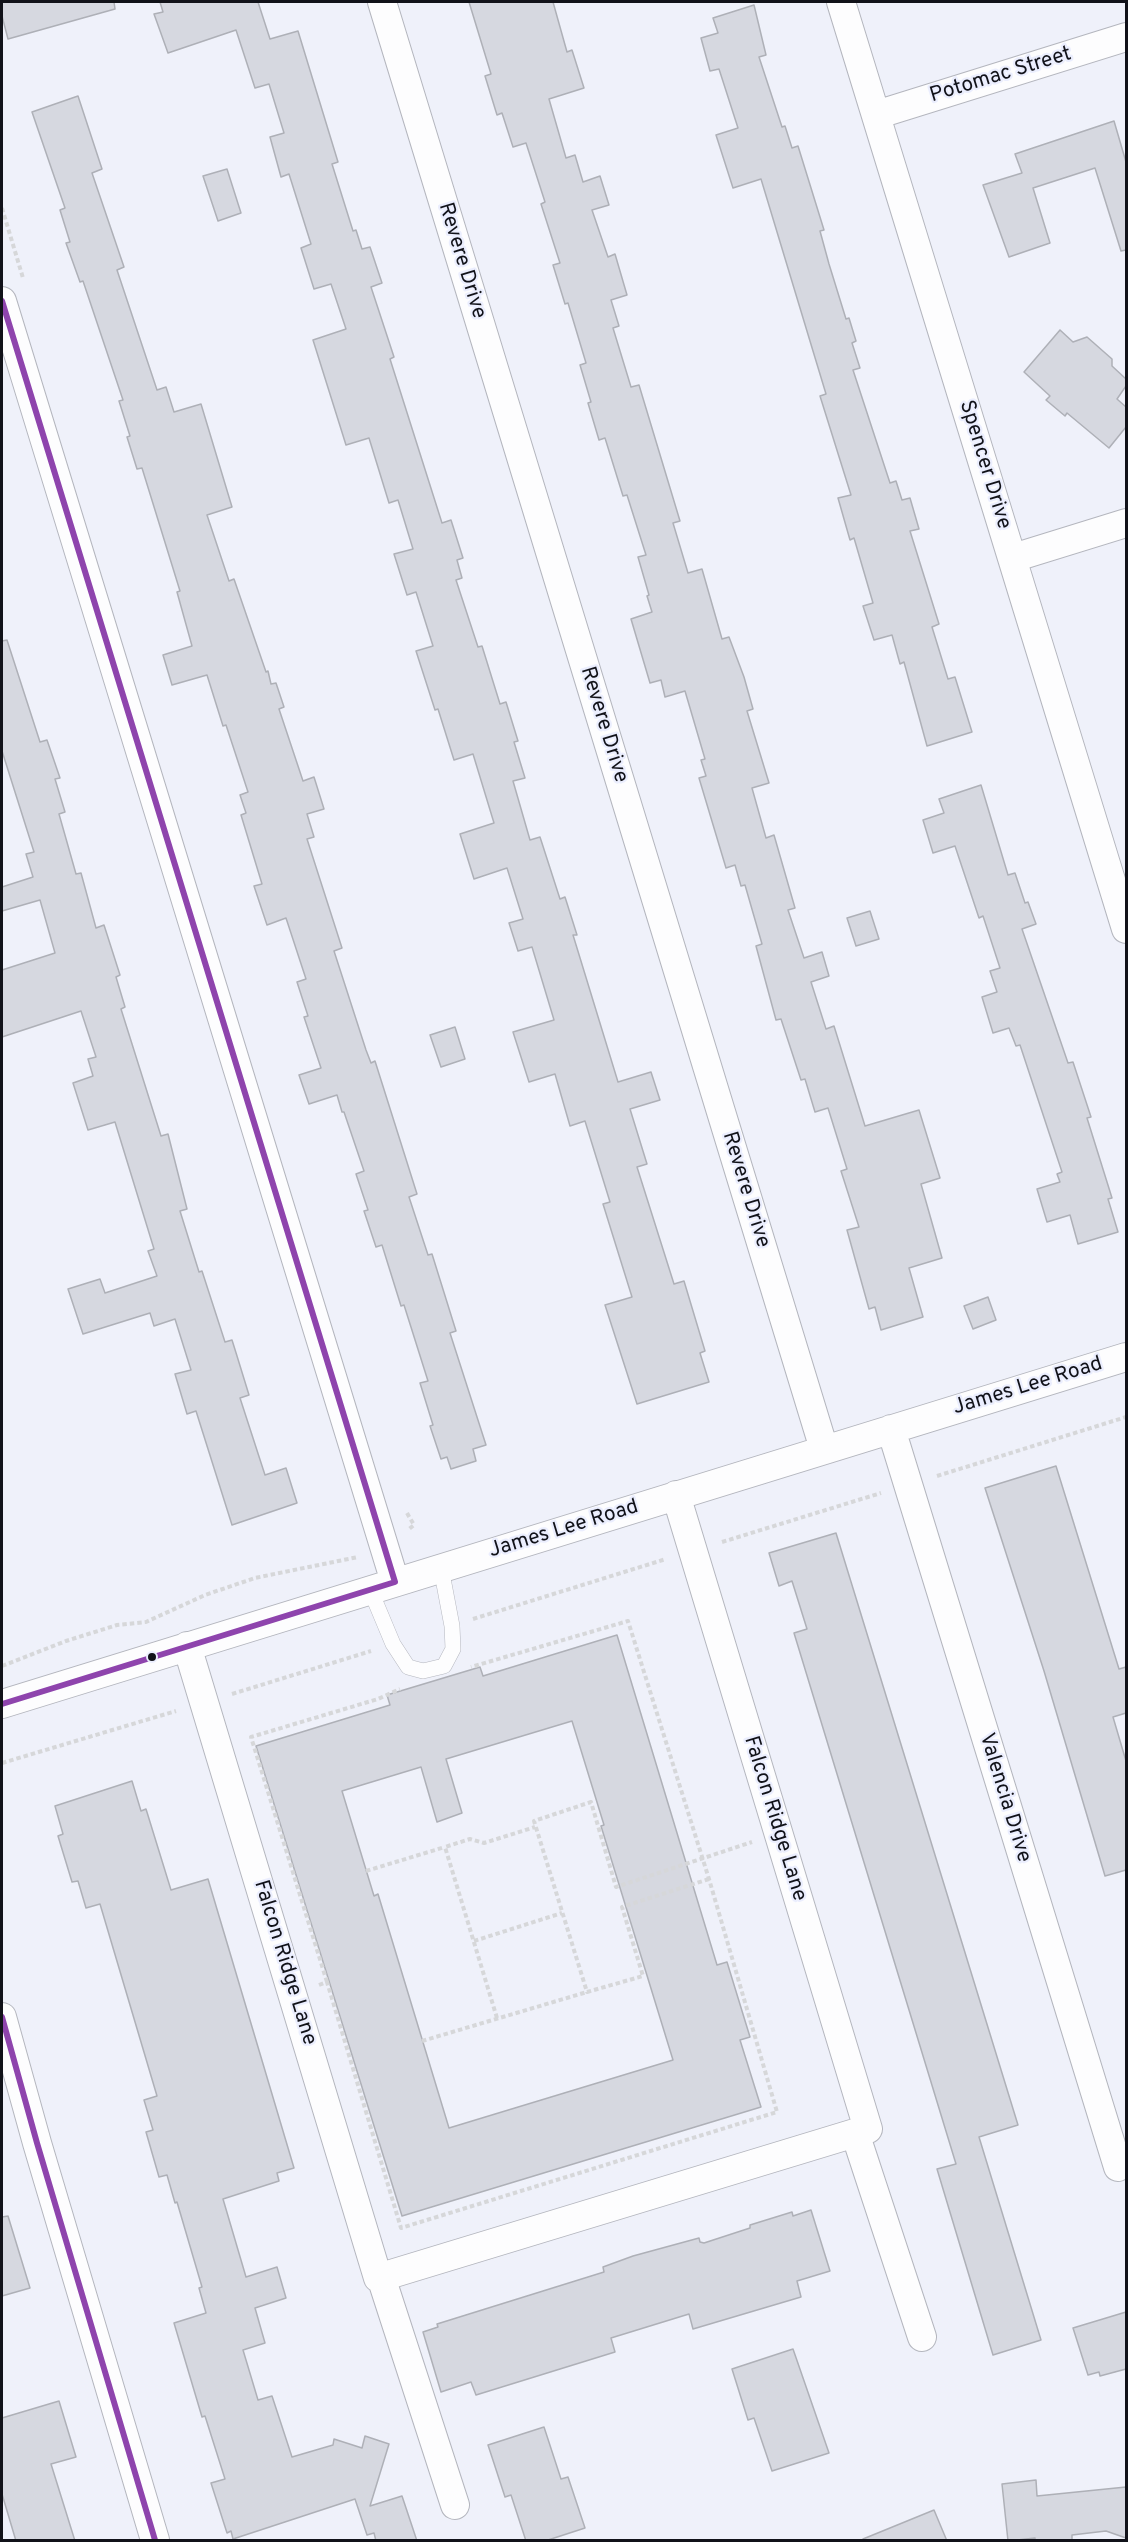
<!DOCTYPE html>
<style>
body{margin:0}
#map{position:relative;width:1128px;height:2542px;overflow:hidden;background:#eff1fa;font-family:Overpass,sans-serif}
canvas{display:block}
.frame{position:absolute;inset:0;border:3px solid #111219;pointer-events:none}
</style>
<div id="map">
<canvas width="1128" height="2542"></canvas>
<div class="frame"></div>
</div>
<script>
const context = document.querySelector('canvas').getContext('2d');
context.lineJoin = 'round';
function fill(path, color) { context.fillStyle = color; context.fill(path, 'evenodd'); }
const shape = rows => new Path2D(rows.map(r => 'M' + r).join(''));
function stroke(path, color, width, dash) { context.strokeStyle = color; context.lineWidth = width; context.lineCap = dash ? 'butt' : 'round'; context.setLineDash(dash || []); context.stroke(path); }
function drawText(font, color, halo, rows, align = 'center') {
  context.font = font + ' Overpass,sans-serif'; context.lineWidth = 4.5; context.setLineDash([]); context.textBaseline = 'middle'; context.strokeStyle = halo; context.fillStyle = color; for (const [text, x, y, turn = 0] of rows) {
    context.save(); context.translate(x, y); context.rotate((+turn || 0) * Math.PI / 180); context.textAlign = isNaN(turn) ? turn : align; if (halo) context.strokeText(text, 0, 0); context.fillText(text, 0, 0); context.restore();
  }
}
const building = shape([
 [2,2,114,2,115,9,8,39,2,16,2,2],
 [160,2,258,2,270,39,298,31,338,162,332,164,353,231,356,230,362,249,370,247,382,283,371,287,394,357,390,359,442,523,451,520,463,558,457,560,462,578,456,580,478,647,482,646,500,704,506,702,518,741,514,742,525,778,513,781,530,840,540,837,560,899,565,897,577,935,573,935,618,1082,651,1072,660,1100,630,1109,647,1164,637,1167,674,1284,684,1281,705,1351,700,1353,709,1382,637,1404,605,1305,632,1297,603,1204,610,1202,585,1121,570,1126,555,1074,529,1082,513,1032,554,1020,532,947,518,951,509,923,523,919,507,868,474,879,460,834,494,823,473,754,454,760,438,709,435,710,416,651,433,646,416,592,407,595,394,554,413,549,398,500,389,503,369,438,346,445,313,340,346,329,331,284,314,289,301,248,311,244,289,174,281,177,270,137,284,133,269,84,255,88,236,30,168,53,154,14,163,12,160,2],
 [469,2,553,2,567,52,572,50,584,88,549,99,566,158,575,155,583,182,600,176,609,205,592,210,608,257,615,254,627,295,611,300,619,326,613,328,631,387,639,385,680,521,673,523,688,573,702,569,722,639,729,637,744,677,753,709,747,711,769,783,752,788,766,838,774,835,795,908,788,910,804,958,822,952,829,976,811,982,826,1029,834,1026,865,1126,919,1110,940,1178,921,1184,942,1258,909,1268,923,1317,881,1330,875,1307,869,1309,847,1230,859,1227,841,1171,847,1169,828,1108,815,1112,805,1079,801,1080,781,1019,776,1020,756,946,762,944,745,885,741,886,735,865,726,868,699,778,706,776,701,760,705,759,685,691,665,697,661,680,650,683,631,619,652,612,647,596,649,595,638,557,646,555,627,495,623,496,605,438,599,440,588,403,591,402,580,365,586,363,568,303,565,304,553,265,560,263,541,204,545,202,526,143,513,147,502,113,497,115,485,76,491,74,469,2],
 [754,5,766,55,759,57,782,127,785,126,792,148,798,146,824,230,820,231,829,264,846,319,849,318,856,341,852,343,860,368,853,370,890,483,896,481,902,500,910,498,919,529,910,531,939,624,932,627,948,679,955,677,972,732,927,746,904,662,900,664,892,635,874,640,863,606,873,603,854,538,850,540,838,498,851,495,820,396,826,394,761,179,733,188,716,135,738,128,719,69,710,71,701,38,718,33,713,18,754,5],
 [78,96,102,169,92,173,124,267,117,270,157,390,166,387,174,412,201,404,232,507,207,515,229,581,234,579,266,672,268,671,271,684,276,683,284,707,279,709,303,781,314,777,324,809,307,814,314,837,307,839,342,948,334,951,366,1050,371,1063,375,1061,417,1194,409,1197,428,1255,432,1254,456,1331,450,1333,486,1445,473,1449,476,1461,451,1469,447,1457,441,1459,430,1426,433,1425,420,1383,428,1381,404,1305,401,1306,382,1245,376,1247,364,1211,368,1210,356,1174,364,1171,344,1112,342,1112,337,1095,309,1104,299,1075,321,1068,304,1017,308,1016,297,982,306,979,286,918,267,925,254,886,262,884,241,815,246,813,240,795,248,792,226,725,223,726,207,675,172,685,163,655,192,646,177,592,180,591,142,468,137,469,127,437,130,436,119,401,123,400,83,281,80,282,66,243,70,242,60,210,65,208,32,112,78,96],
 [1114,121,1126,162,1126,250,1121,251,1095,168,1033,188,1050,243,1009,257,983,185,1022,173,1015,154,1114,121],
 [227,169,241,213,218,221,203,176,227,169],
 [1060,330,1073,342,1087,337,1112,359,1112,366,1126,379,1126,386,1117,399,1126,407,1126,427,1109,448,1067,413,1065,416,1046,400,1050,396,1024,372,1060,330],
 [7,640,40,742,47,740,60,778,55,779,65,812,59,814,76,874,81,873,96,928,104,925,120,975,116,977,125,1007,121,1009,161,1136,168,1134,187,1209,180,1211,199,1272,202,1271,225,1342,232,1340,237,1356,249,1395,240,1398,265,1475,286,1468,297,1503,232,1525,196,1411,187,1414,175,1374,191,1370,175,1319,154,1326,150,1313,83,1334,68,1289,100,1279,105,1293,157,1276,148,1251,154,1249,115,1122,88,1130,73,1083,93,1076,88,1059,96,1057,81,1011,2,1037,2,970,55,953,40,900,2,911,2,887,33,877,26,854,34,852,2,751,2,641,7,640],
 [981,785,1008,875,1015,873,1025,903,1028,902,1036,924,1022,929,1068,1063,1073,1062,1091,1117,1087,1118,1112,1198,1108,1199,1118,1232,1078,1244,1070,1215,1047,1222,1037,1189,1060,1182,1057,1174,1062,1172,1020,1045,1016,1046,1009,1028,993,1033,982,997,997,992,990,971,1000,968,983,916,979,918,955,846,933,853,923,820,944,813,939,799,981,785],
 [870,911,879,939,856,946,847,918,870,911],
 [455,1027,465,1059,441,1067,430,1035,455,1027],
 [988,1297,996,1320,973,1329,964,1306,988,1297],
 [1056,1466,1119,1669,1126,1667,1126,1713,1113,1717,1126,1761,1126,1870,1105,1876,1044,1671,985,1488,1056,1466],
 [836,1533,1018,2125,979,2137,1041,2340,993,2355,937,2169,956,2164,794,1633,807,1629,792,1581,779,1586,769,1553,836,1533],
 [617,1635,717,1965,727,1962,750,2037,740,2040,761,2107,402,2216,256,1746,390,1705,387,1695,480,1667,483,1676,617,1635],
 [572,1721,604,1825,601,1826,673,2060,449,2128,378,1894,374,1896,342,1791,421,1767,437,1822,462,1813,446,1759,572,1721],
 [132,1781,141,1811,146,1809,171,1890,208,1879,294,2168,277,2173,279,2181,223,2199,246,2277,277,2267,286,2298,255,2308,265,2343,243,2350,258,2400,272,2396,292,2457,333,2445,334,2439,362,2448,365,2436,389,2444,370,2506,402,2496,417,2541,376,2541,374,2533,367,2535,355,2499,233,2539,231,2531,227,2533,211,2483,225,2479,205,2416,202,2417,174,2323,206,2313,199,2288,202,2287,177,2202,175,2203,167,2175,159,2177,146,2132,153,2130,144,2100,157,2096,100,1904,86,1908,78,1881,72,1882,58,1836,63,1834,55,1806,132,1781],
 [811,2210,830,2271,797,2281,801,2297,693,2329,689,2314,611,2338,615,2352,476,2395,471,2382,441,2392,423,2332,438,2327,437,2324,604,2272,603,2267,633,2256,699,2238,700,2242,704,2243,750,2228,750,2225,792,2212,793,2216,811,2210],
 [8,2216,30,2288,2,2296,2,2217,8,2216],
 [1126,2312,1126,2369,1100,2376,1099,2372,1088,2375,1073,2328,1126,2312],
 [793,2349,829,2453,772,2471,754,2418,748,2420,732,2369,793,2349],
 [59,2401,76,2457,51,2464,75,2541,16,2541,2,2494,2,2418,59,2401],
 [544,2427,561,2479,568,2477,585,2528,545,2541,526,2541,511,2495,505,2497,488,2445,544,2427],
 [1036,2480,1037,2496,1126,2487,1126,2538,1106,2531,1072,2535,1072,2541,1035,2541,1035,2538,1008,2541,1002,2484,1036,2480],
 [934,2510,947,2541,863,2541,863,2539,934,2510]
]);
fill(building, '#d6d8e0');
stroke(building, '#aeb0b7', 1.5);
const lane = shape([
 [370,1589,393,1644,408,1667,423,1671,444,1666,453,1649,452,1626,441,1568]
]);
const street = shape([
 [382,2,824,1449],
 [841,2,1126,929],
 [876,115,1126,37],
 [2,301,395,1582],
 [1013,558,1126,523],
 [891,1429,1118,2167],
 [187,1646,378,2278,868,2129,676,1495],
 [2,1704,1126,1357],
 [2,2017,37,2143,155,2540],
 [855,2133,922,2337],
 [381,2277,455,2505]
]);
stroke(lane, '#b4b6be', 16);
stroke(street, '#b4b6be', 30);
stroke(shape([
 [2,208,23,278],
 [937,1476,1126,1417],
 [407,1513,414,1525,409,1529],
 [722,1542,881,1493],
 [473,1619,666,1559],
 [2,1666,66,1641,117,1625,146,1622,205,1595,255,1578,358,1557],
 [232,1694,371,1651],
 [2,1763,176,1711],
 [366,1871,445,1847],
 [709,1879,622,1907,643,1976,587,1992,534,1821,591,1802,616,1887,752,1842],
 [474,1941,562,1913],
 [327,1982,251,1737,378,1699,400,1689],
 [319,1985,327,1982,401,2228,777,2112,709,1879,628,1621,471,1667],
 [497,2018,445,1847,470,1839,484,1843,535,1827],
 [422,2041,587,1992]
]), '#d6d7d9', 4, [4.5, 3]);
stroke(lane, '#fdfdfe', 15);
stroke(street, '#fdfdfe', 28);
stroke(shape([
 [2,301,395,1582,2,1704],
 [2,2017,37,2143,155,2540]
]), '#8e44ad', 6);
for (const [x, y, r, color] of [
 [152,1657,5,"#111219"]
]) { const dot = new Path2D(); dot.arc(x, y, r, 0, 2 * Math.PI); context.fillStyle = color; context.fill(dot); stroke(dot, '#ebeefe', 2); }
drawText('21px', '#111219', '#ebeefe', [
 ["Potomac Street",1001,76,-17],
 ["Revere Drive",461,261,73],
 ["Spencer Drive",984,465,73],
 ["Revere Drive",603,725,73],
 ["Revere Drive",745,1190,73],
 ["James Lee Road",1028,1387,-17],
 ["James Lee Road",564,1530,-17],
 ["Valencia Drive",1004,1798,73],
 ["Falcon Ridge Lane",774,1819,73],
 ["Falcon Ridge Lane",284,1963,73]
]);
</script>
